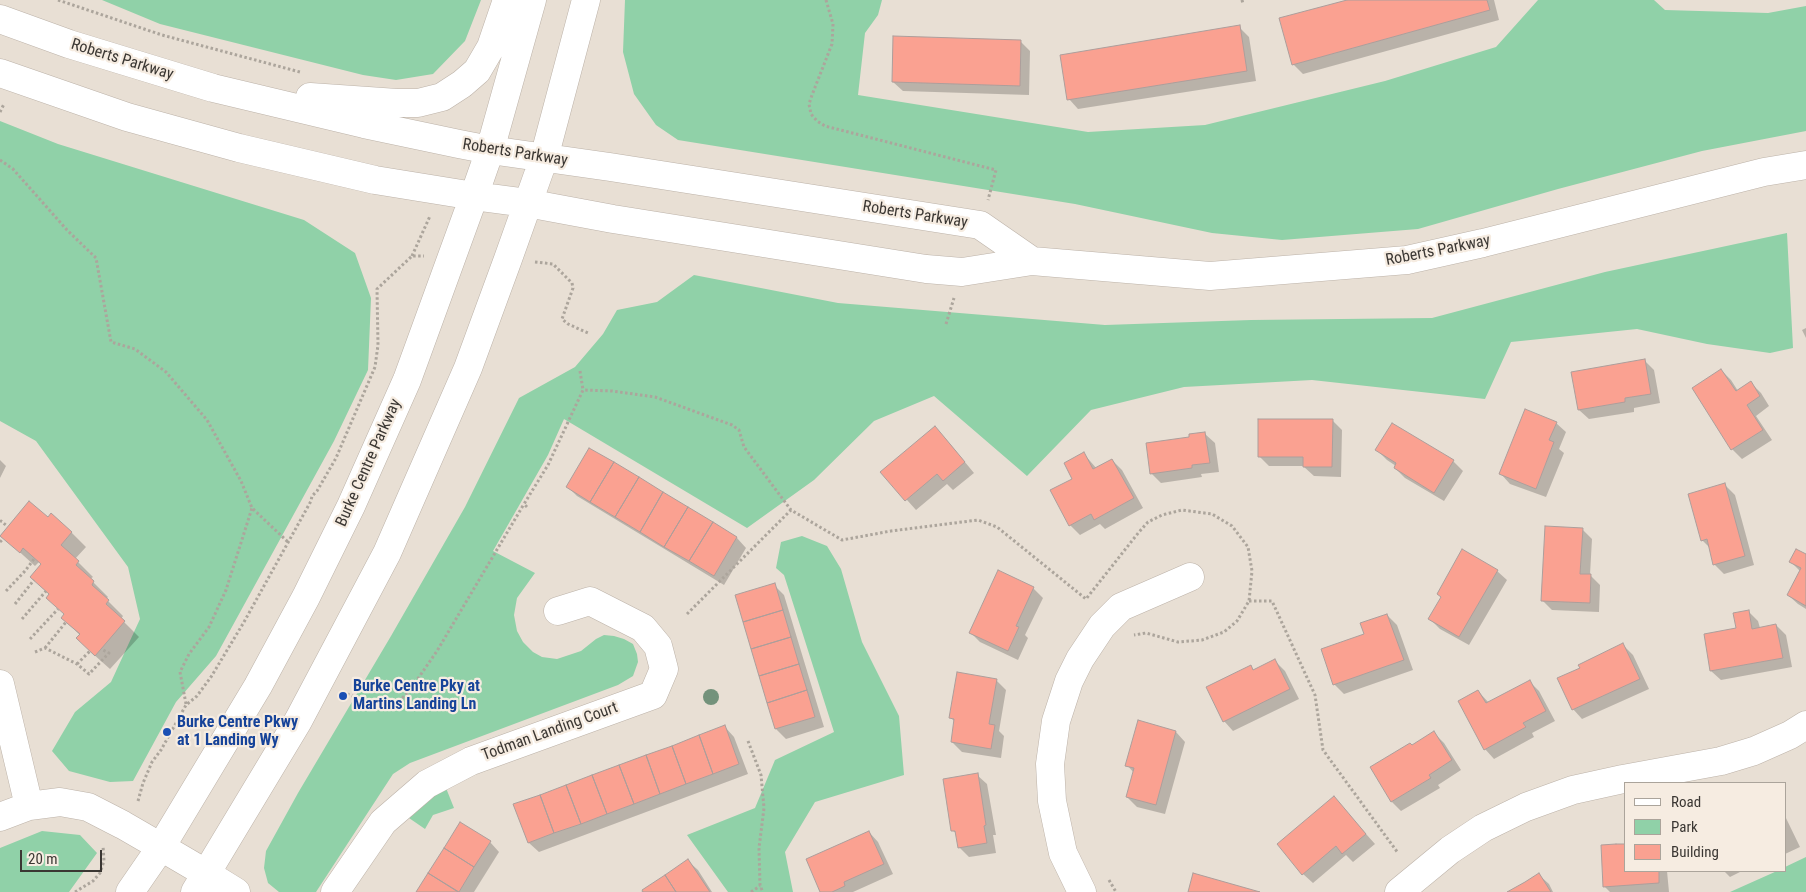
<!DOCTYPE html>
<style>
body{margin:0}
#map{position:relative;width:1806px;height:892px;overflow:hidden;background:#e8dfd4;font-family:"Roboto Condensed",sans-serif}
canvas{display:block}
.legend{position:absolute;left:1624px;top:782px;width:162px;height:90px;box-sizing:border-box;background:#f6ece1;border:1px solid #aba49b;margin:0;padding:6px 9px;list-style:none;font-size:15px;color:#3b3733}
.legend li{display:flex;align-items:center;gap:10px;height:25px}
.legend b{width:25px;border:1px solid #aba49b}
.scale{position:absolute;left:20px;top:850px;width:82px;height:22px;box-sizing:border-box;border:2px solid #3b3733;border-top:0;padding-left:6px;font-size:15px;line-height:18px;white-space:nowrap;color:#3b3733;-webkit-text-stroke:4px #f6ece1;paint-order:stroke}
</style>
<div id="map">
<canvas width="1806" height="892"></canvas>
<ul class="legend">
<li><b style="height:6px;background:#fff"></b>Road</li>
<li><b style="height:14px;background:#90d1a8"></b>Park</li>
<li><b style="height:14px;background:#faa191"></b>Building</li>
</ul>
<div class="scale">20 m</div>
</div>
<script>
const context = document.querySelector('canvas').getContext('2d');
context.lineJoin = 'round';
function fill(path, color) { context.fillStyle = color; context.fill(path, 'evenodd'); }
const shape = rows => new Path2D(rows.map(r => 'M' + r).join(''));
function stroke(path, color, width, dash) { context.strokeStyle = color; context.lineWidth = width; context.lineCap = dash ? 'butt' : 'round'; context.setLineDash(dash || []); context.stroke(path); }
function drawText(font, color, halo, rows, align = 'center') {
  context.font = font + ' "Roboto Condensed",sans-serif'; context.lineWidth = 4.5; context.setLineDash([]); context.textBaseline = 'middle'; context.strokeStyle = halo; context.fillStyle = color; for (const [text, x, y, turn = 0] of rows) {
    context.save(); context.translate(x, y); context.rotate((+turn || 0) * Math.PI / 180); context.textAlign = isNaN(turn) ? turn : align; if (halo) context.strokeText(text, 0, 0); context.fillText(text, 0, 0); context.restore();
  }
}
fill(shape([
 [102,0,481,0,465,41,433,74,396,80,363,75,160,24],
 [625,0,882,0,878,15,865,33,858,95,1088,132,1205,125,1385,81,1496,47,1538,0,1654,0,1665,10,1768,13,1806,6,1806,131,1702,151,1558,189,1418,229,1282,240,1212,233,1075,204,678,140,656,125,634,94,623,52],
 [0,121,58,144,304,220,355,253,371,298,368,370,334,441,216,656,176,702,133,781,110,782,69,771,52,751,75,712,111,682,140,619,128,567,36,441,0,421],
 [1787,233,1793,348,1770,353,1707,344,1637,329,1511,342,1485,399,1312,380,1184,387,1091,410,1027,476,934,396,874,421,814,480,747,528,564,419,548,455,493,551,535,573,517,598,514,615,517,631,523,642,533,652,542,657,557,659,581,651,596,639,604,635,614,636,624,639,633,644,637,654,638,662,633,676,618,685,410,763,393,774,316,892,279,892,268,883,264,868,266,851,298,793,391,636,465,507,519,398,575,367,603,334,617,310,657,302,694,275,838,303,1105,325,1251,320,1432,318,1605,272],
 [802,536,827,546,841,569,862,642,899,716,904,775,815,802,785,852,793,892,728,892,687,835,755,808,775,760,834,732,784,575,776,568,781,542],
 [446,788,454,808,433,815,425,829,409,818,408,815,419,801],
 [42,831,80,835,97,853,69,892,0,892,0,848],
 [1806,857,1806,892,1730,892,1777,871,1785,871,1785,867]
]), '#90d1a8');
fill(shape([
 [1351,0,1494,0,1499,20,1303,74,1293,64],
 [1239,27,1249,37,1256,81,1078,109,1069,99],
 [1020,41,1030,51,1029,95,903,91,893,82],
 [1806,328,1806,338,1802,330],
 [1644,360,1654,370,1660,403,1634,408,1634,412,1589,419,1579,410],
 [1721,370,1731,380,1738,391,1751,383,1761,393,1769,406,1756,416,1772,440,1742,459,1732,449],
 [1332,420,1342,430,1341,477,1314,476,1303,466,1269,466,1259,456],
 [1556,423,1566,432,1559,449,1564,453,1546,497,1510,484,1501,474],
 [1205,434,1215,443,1219,472,1201,474,1202,477,1161,483,1151,473,1191,438],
 [945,438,974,473,953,490,947,484,916,510,882,472],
 [590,449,737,538,746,548,724,585,577,496,567,486],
 [1377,450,1453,461,1463,471,1444,501,1405,478,1395,468,1396,466,1387,460],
 [1084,454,1097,469,1112,460,1122,470,1143,508,1105,529,1100,524,1080,535,1070,525,1074,479],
 [0,460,6,466,0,478],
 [1725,485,1735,495,1754,565,1724,574,1714,564,1710,548,1702,540],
 [29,503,48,519,71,532,86,547,75,559,93,577,90,579,108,597,106,599,123,616,121,619,139,637,110,669,92,653,80,635,62,618,65,615,50,595,32,577,42,565,39,562,35,566,1,535],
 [1582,529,1592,539,1590,575,1600,585,1599,612,1552,610,1542,600],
 [1806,556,1806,609,1798,604,1788,595,1801,572,1791,562],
 [1497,571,1507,580,1469,645,1440,629,1430,619,1442,598],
 [774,585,784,595,824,727,786,739,776,729,736,596],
 [1033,588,1043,598,1025,635,1028,638,1018,660,980,642,970,632],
 [1749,612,1758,621,1760,628,1776,625,1786,635,1792,667,1721,680,1711,671],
 [1387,615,1397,625,1413,670,1344,694,1334,684,1365,635],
 [1623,645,1633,655,1649,689,1582,719,1573,709,1582,668],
 [1275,661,1285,671,1299,699,1233,731,1224,721,1250,666,1255,671],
 [996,680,1006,690,999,731,1004,736,1001,758,962,752,952,742,955,722,951,718],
 [1529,681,1539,691,1555,721,1532,733,1534,737,1494,759,1485,749,1478,691,1489,703],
 [725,727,734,737,748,774,539,852,529,843,515,805],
 [1176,732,1185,742,1165,814,1137,807,1127,797,1134,773,1127,765],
 [1434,733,1444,743,1461,770,1438,785,1440,788,1401,811,1392,802,1412,746],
 [977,775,987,784,996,835,993,835,996,853,969,857,959,847,957,834,952,830],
 [1334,798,1375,844,1353,862,1346,855,1313,883,1303,874],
 [1785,816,1800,847,1785,854],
 [461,824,490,842,499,852,474,892,417,892],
 [869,832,878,842,893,874,853,892,821,892],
 [688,861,698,870,712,892,641,892],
 [1625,871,1667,871,1669,892,1610,892,1604,886],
 [1724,871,1742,871,1730,877],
 [1539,875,1549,884,1553,892,1510,892]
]), '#0003');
const building = shape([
 [1347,0,1487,0,1490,10,1292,65,1279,18,1347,0],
 [1240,25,1247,71,1067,100,1060,55,1240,25],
 [893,36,1021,40,1020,86,892,82,893,36],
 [1645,359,1651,394,1625,398,1625,402,1578,410,1571,372,1645,359],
 [1721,369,1736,391,1751,381,1760,396,1747,405,1763,430,1731,450,1692,388,1721,369],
 [1525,409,1557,422,1549,440,1554,442,1536,489,1499,474,1525,409],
 [1258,419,1333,419,1332,467,1303,467,1303,457,1258,457,1258,419],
 [1392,423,1454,460,1434,493,1394,468,1396,463,1375,450,1392,423],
 [935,426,965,462,943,481,937,474,905,501,880,472,935,426],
 [1205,432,1210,463,1192,465,1192,468,1150,474,1146,443,1189,437,1189,434,1205,432],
 [589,448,614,462,590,502,566,487,589,448],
 [1084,452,1093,469,1112,459,1134,498,1094,520,1091,514,1069,526,1050,490,1072,479,1064,463,1084,452],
 [614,462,639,477,615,517,590,502,614,462],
 [639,477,663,492,640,532,615,517,639,477],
 [1725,483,1745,556,1713,565,1707,539,1701,541,1688,494,1725,483],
 [663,492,688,507,664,547,640,532,663,492],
 [29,501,48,517,51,513,72,532,61,545,79,561,76,565,94,581,92,585,109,600,106,604,125,621,95,656,76,638,80,634,61,618,64,614,46,598,49,594,30,577,41,564,23,548,20,553,0,536,29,501],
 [688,507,713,522,689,561,664,547,688,507],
 [713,522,737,537,714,576,689,561,713,522],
 [1545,526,1583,528,1580,574,1591,574,1590,603,1541,601,1545,526],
 [1462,549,1498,570,1459,637,1428,619,1441,597,1437,594,1462,549],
 [1796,549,1806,554,1806,606,1787,595,1801,568,1789,562,1796,549],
 [998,570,1034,587,1016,626,1019,627,1008,651,969,633,998,570],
 [775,583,783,610,743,622,735,595,775,583],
 [783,610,791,637,751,649,743,622,783,610],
 [1749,610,1752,629,1776,624,1783,658,1710,671,1704,634,1736,628,1733,613,1749,610],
 [1387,614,1404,660,1333,685,1321,649,1364,634,1360,623,1387,614],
 [791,637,799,664,759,676,751,649,791,637],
 [1623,643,1640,679,1572,710,1557,678,1580,668,1578,665,1623,643],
 [1275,659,1290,689,1223,722,1206,687,1251,665,1253,670,1275,659],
 [799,664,807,690,767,703,759,676,799,664],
 [957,672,997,679,989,724,995,725,991,749,951,742,954,719,949,718,957,672],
 [1530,680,1546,711,1523,723,1526,727,1484,750,1458,701,1478,690,1486,703,1530,680],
 [807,690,815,717,775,729,767,703,807,690],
 [1138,720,1176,731,1156,805,1126,797,1134,768,1125,766,1138,720],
 [725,725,739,764,713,774,699,735,725,725],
 [1434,731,1452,760,1429,775,1431,778,1391,802,1370,767,1410,743,1412,745,1434,731],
 [699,735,713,774,686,784,672,746,699,735],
 [672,746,686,784,660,794,646,755,672,746],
 [646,755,660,794,634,804,619,765,646,755],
 [619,765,634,804,607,814,592,775,619,765],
 [978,773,986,825,984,826,987,843,958,848,955,831,951,831,943,779,978,773],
 [592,775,607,814,581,824,566,785,592,775],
 [566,785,581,824,554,833,540,795,566,785],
 [540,795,554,833,528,843,513,804,540,795],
 [1334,796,1366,834,1342,854,1336,846,1302,875,1277,844,1334,796],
 [460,822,491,841,474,867,444,848,460,822],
 [869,831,884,864,844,882,845,886,832,892,820,892,806,859,869,831],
 [1616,844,1625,844,1625,871,1659,871,1659,883,1603,887,1601,845,1616,844],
 [444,848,474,867,459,892,428,873,444,848],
 [688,859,710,892,676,892,665,875,688,859],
 [428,873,458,892,416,892,428,873],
 [1193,873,1260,892,1188,892,1193,873],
 [1539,873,1551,892,1507,892,1525,882,1539,873],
 [665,875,676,892,643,892,642,890,665,875]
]);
fill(building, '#faa191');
stroke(building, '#ac9e9b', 1);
const minor = shape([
 [0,684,29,806],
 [0,817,29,806,60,802,88,807,123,825,161,847],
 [207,874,236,892],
 [335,892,383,822,427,784,471,761,653,695,664,669,658,646,643,628,590,601,558,611],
 [1082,892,1063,853,1052,801,1050,764,1056,721,1069,681,1080,659,1102,626,1121,607,1190,577],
 [1399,892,1450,850,1483,828,1526,807,1573,790,1623,779,1721,761,1754,751,1790,735,1806,725]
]);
const major = shape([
 [0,19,69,44,213,88,364,124,459,144,490,150,610,167,980,225,1032,261],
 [0,73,127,117,239,148,375,180,474,196,527,203,613,219,926,269,962,272,1032,261,1210,276,1407,260,1483,243,1764,172,1806,165],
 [310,97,397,103,418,103,442,97,462,84,477,71,491,47,507,0],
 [161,847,207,874],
 [130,892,161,847,258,686,306,597,351,506,407,380,474,196,490,150,532,0],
 [195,892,298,721,387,553,468,368,508,259,544,158,586,0]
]);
stroke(minor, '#bcb2a8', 29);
stroke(major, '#bcb2a8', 29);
stroke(shape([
 [58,0,162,35,300,72],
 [826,0,833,24,832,44,812,95,809,104,811,114,817,121,825,126,996,170,988,200],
 [1242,0,1243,4],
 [0,112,4,104],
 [0,160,13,169,67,230,96,258,111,342,135,349,166,372,207,420,241,481,252,508,288,542],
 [412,256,430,216],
 [535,262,553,264,572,283,573,288,562,319,568,324,588,333],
 [946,324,954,298],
 [580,371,583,390],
 [527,507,524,504,548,465,583,390,612,391,655,397,732,425,739,430,744,447,791,510,842,540,891,531,978,520,997,527,1086,599,1139,532,1148,522,1162,515,1182,510,1212,514,1232,526,1248,547,1252,571,1249,601,1237,621,1224,632,1202,640,1178,642,1146,633,1134,635],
 [0,522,1,521,7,526],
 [0,542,3,539],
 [6,591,25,571,34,559],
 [1249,601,1272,601,1315,695,1323,750,1398,853],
 [15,604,34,580],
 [687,614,791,510],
 [22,619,46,591],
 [30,639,58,609],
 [45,648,66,622],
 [35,652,45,648,77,664,89,674,109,653,101,649],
 [77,664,90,651],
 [347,694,373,704,393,706,408,693,437,651,524,504],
 [186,704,180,672,189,654,209,627,226,590,252,508],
 [748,741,761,775,764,808,759,848,760,886,763,892],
 [138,801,143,783,152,762,161,750,186,705,197,696,211,677,244,622,311,501,312,496,317,491,336,458,375,367,378,345,377,289,412,256,424,256],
 [1109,880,1116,892],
 [75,892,93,881,100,873,104,861,103,846],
 [751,892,760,886]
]), '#aca59c', 3, [2.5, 2.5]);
stroke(minor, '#fff', 28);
stroke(major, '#fff', 28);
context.fillStyle = '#73927b';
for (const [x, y] of [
 [711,697]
]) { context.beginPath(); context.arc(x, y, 8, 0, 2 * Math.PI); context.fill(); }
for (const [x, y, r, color] of [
 [343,696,5,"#1a4fb4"],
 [167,732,5,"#1a4fb4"]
]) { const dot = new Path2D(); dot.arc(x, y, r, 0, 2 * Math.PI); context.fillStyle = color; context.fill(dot); stroke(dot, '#f6ece1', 2); }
drawText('16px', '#3b3733', '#f6ece1', [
 ["Roberts Parkway",122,60,17],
 ["Roberts Parkway",515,153,9],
 ["Roberts Parkway",915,215,9],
 ["Roberts Parkway",1438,251,-11],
 ["Burke Centre Parkway",369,463,-66],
 ["Todman Landing Court",550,732,-20]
]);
drawText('bold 16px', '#164399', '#f6ece1', [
 ["Burke Centre Pky at",353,687],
 ["Martins Landing Ln",353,705],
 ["Burke Centre Pkwy",177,723],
 ["at 1 Landing Wy",177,741]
], 'left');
</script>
